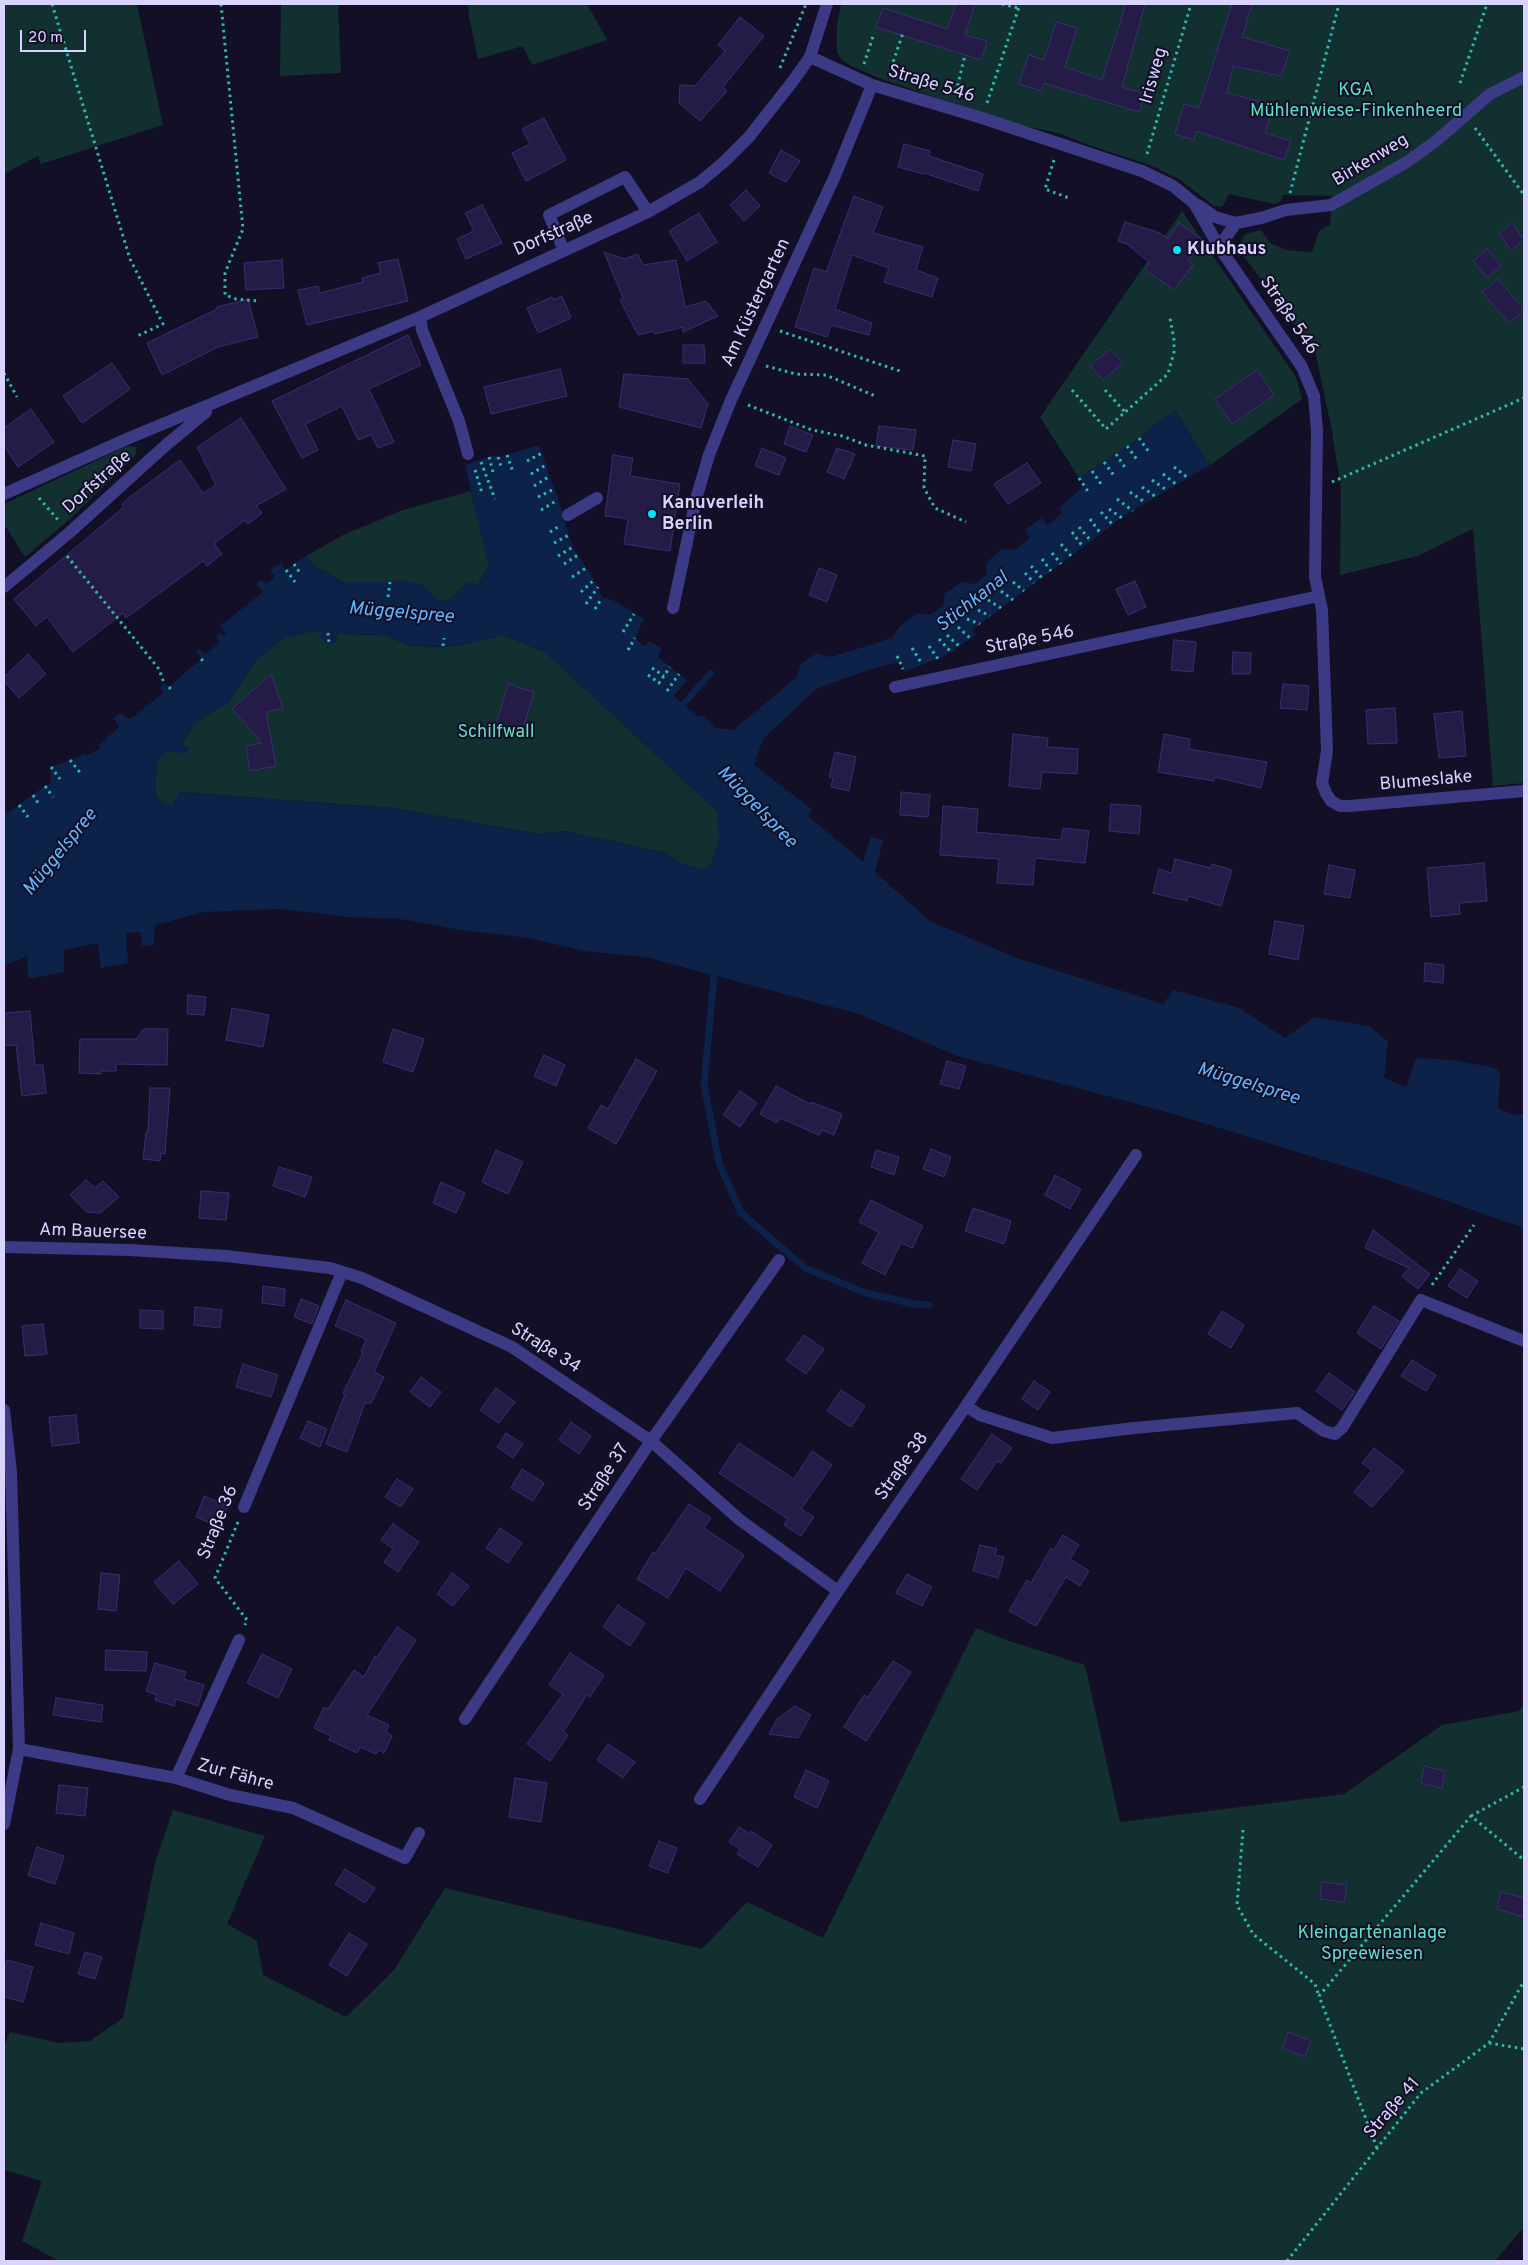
<!DOCTYPE html>
<meta charset="utf-8">
<style>
body{margin:0}
#map{position:relative;width:1528px;height:2265px;overflow:hidden;background:#130f26;font-family:Overpass,sans-serif}
canvas{display:block}
.frame{position:absolute;inset:0;border:5px solid #d9d4ff;pointer-events:none}
.scale{position:absolute;left:20px;top:30px;width:66px;height:22px;box-sizing:border-box;border:2px solid #d9d4ff;border-top:0;padding-left:6px;font-size:15px;line-height:18px;white-space:nowrap;color:#d9d4ff;-webkit-text-stroke:4px #130f26;paint-order:stroke}
</style>
<div id="map">
<canvas width="1528" height="2265"></canvas>
<div class="frame"></div>
<div class="scale">20 m</div>
</div>
<script>
const context = document.querySelector('canvas').getContext('2d');
context.lineJoin = 'round';
function fill(path, color) { context.fillStyle = color; context.fill(path, 'evenodd'); }
const shape = rows => new Path2D(rows.map(r => 'M' + r).join(''));
function stroke(path, color, width, dash) { context.strokeStyle = color; context.lineWidth = width; context.lineCap = dash ? 'butt' : 'round'; context.setLineDash(dash || []); context.stroke(path); }
function drawText(font, color, halo, rows, align = 'center') {
  context.font = font + ' Overpass,sans-serif'; context.lineWidth = 4; context.setLineDash([]); context.textBaseline = 'middle'; context.strokeStyle = halo; context.fillStyle = color; for (const [text, x, y, turn = 0] of rows) {
    context.save(); context.translate(x, y); context.rotate((+turn || 0) * Math.PI / 180); context.textAlign = isNaN(turn) ? turn : align; if (halo) context.strokeText(text, 0, 0); context.fillText(text, 0, 0); context.restore();
  }
}
fill(shape([
 [4,4,137,4,163,125,41,164,38,156,4,174],
 [281,4,338,4,341,73,280,76],
 [468,4,587,4,607,40,532,65,523,46,478,59,469,17],
 [841,4,1524,4,1524,783,1493,786,1473,529,1417,556,1340,575,1341,489,1332,431,1315,351,1242,254,1240,244,1245,234,1261,230,1270,243,1286,250,1312,252,1319,231,1330,225,1332,196,1283,195,1281,201,1274,204,1229,194,1222,207,1214,206,1179,179,1150,165,1091,146,1059,133,1014,124,881,79,851,66,842,60,837,52,837,26],
 [1182,211,1296,377,1302,399,1210,465,1175,411,1139,438,1079,478,1040,417],
 [127,446,137,447,135,456,70,519,25,557,4,524,4,504],
 [471,491,489,566,478,585,468,582,448,601,438,600,422,585,344,582,316,567,306,556,343,535,403,510],
 [317,630,326,643,336,643,337,634,385,635,410,646,452,647,504,635,545,652,718,812,719,839,712,864,702,870,680,863,667,853,564,831,540,834,392,808,180,792,173,804,163,804,155,795,157,760,166,752,181,746,195,722,228,703,257,659,284,638],
 [976,1628,1009,1641,1085,1665,1120,1822,1344,1794,1442,1725,1519,1711,1524,1703,1524,2227,1495,2261,59,2261,22,2241,42,2181,4,2170,4,2046,10,2032,59,2043,90,2041,123,2018,155,1863,173,1810,265,1836,227,1924,257,1941,263,1975,346,2017,394,1970,445,1888,702,1949,747,1902,823,1938]
]), '#12302f');
fill(shape([
 [1175,411,1210,465,1127,514,972,630,976,635,942,657,904,672,899,662,871,669,816,689,763,739,754,765,813,810,808,816,863,862,871,837,883,840,875,872,931,922,1017,958,1163,1004,1173,990,1240,1008,1285,1038,1314,1017,1369,1026,1388,1042,1384,1078,1406,1087,1416,1058,1454,1060,1495,1068,1500,1073,1498,1109,1515,1115,1524,1114,1524,1228,1382,1178,1174,1114,958,1056,859,1014,645,957,584,951,529,938,460,930,400,919,347,917,281,909,204,912,155,925,154,945,142,946,140,932,126,933,128,963,101,968,98,943,64,950,64,972,28,979,27,956,4,966,4,815,51,782,51,767,86,754,87,756,100,748,99,745,119,727,114,718,121,713,130,719,163,693,160,686,164,683,169,687,202,658,196,652,200,649,206,654,220,642,216,637,220,633,223,636,226,633,220,626,263,592,256,584,261,579,266,584,275,577,270,570,281,563,286,570,306,556,316,567,344,582,390,582,395,579,422,585,438,600,448,601,468,582,478,585,489,566,465,465,494,455,498,457,539,445,562,511,566,510,569,520,565,523,573,547,594,580,602,597,615,601,644,619,635,638,645,647,649,641,662,648,658,657,687,680,674,696,681,702,710,669,715,673,686,706,698,716,704,716,716,728,733,730,797,677,801,664,817,653,831,657,892,638,900,626,918,613,930,615,943,606,945,593,962,582,975,584,987,574,986,563,1002,549,1015,550,1030,538,1025,530,1042,518,1047,525,1061,514,1060,507,1084,486,1079,478,1146,433,1148,429],
 [317,630,326,643,336,643,337,634,385,635,410,646,452,647,504,635,545,652,717,811,719,839,712,864,702,870,680,863,667,853,564,831,540,834,392,808,180,792,173,804,163,804,155,796,157,760,166,752,188,753,189,747,181,745,195,722,228,703,257,659,284,638]
]), '#0c2248');
stroke(shape([
 [714,976,704,1085,719,1163,741,1213,805,1268,866,1293,914,1304,929,1305]
]), '#0c2248', 7);
const building = shape([
 [956,4,975,4,965,35,987,41,981,60,876,27,883,8,947,29,956,4],
 [1126,4,1145,4,1122,87,1145,94,1139,112,1044,83,1041,91,1019,84,1029,55,1044,60,1056,22,1077,28,1065,67,1102,80,1126,4],
 [1232,4,1252,4,1242,37,1290,51,1281,76,1233,66,1227,93,1273,105,1265,133,1291,141,1284,160,1196,131,1194,140,1175,134,1184,104,1199,108,1232,4],
 [740,17,764,36,723,87,727,91,700,121,679,103,680,85,695,86,725,51,718,45,740,17],
 [544,118,566,160,526,181,512,153,530,144,522,129,544,118],
 [904,144,930,151,929,156,983,174,978,191,924,173,924,174,898,167,904,144],
 [781,150,800,161,786,182,769,173,781,150],
 [746,190,760,206,744,221,730,205,746,190],
 [854,196,883,207,873,233,923,247,916,270,938,278,932,297,884,282,889,268,852,255,835,309,872,323,869,335,831,325,827,337,795,327,814,268,826,272,854,196],
 [482,205,502,243,466,259,457,239,474,231,465,213,482,205],
 [699,213,717,242,687,261,669,231,699,213],
 [1125,222,1160,233,1168,239,1179,223,1203,240,1188,261,1193,265,1174,290,1145,270,1150,263,1127,244,1118,241,1125,222],
 [1512,223,1524,240,1511,250,1499,234,1512,223],
 [1487,249,1501,266,1487,278,1473,261,1487,249],
 [604,252,625,259,638,254,643,265,676,260,685,307,706,301,718,316,683,332,683,327,655,334,654,331,638,335,620,300,623,298,604,252],
 [398,259,408,301,307,325,298,290,318,286,320,293,363,282,362,278,381,273,378,263,398,259],
 [282,260,284,288,246,290,244,263,282,260],
 [1498,279,1524,310,1509,323,1482,292,1498,279],
 [562,296,571,318,538,333,527,308,552,297,554,300,562,296],
 [248,299,258,337,218,347,162,375,147,343,217,309,217,307,248,299],
 [408,335,421,365,369,389,394,442,378,448,371,435,358,440,342,406,305,424,318,450,302,458,272,401,408,335],
 [683,345,704,345,705,363,683,363,683,345],
 [1110,349,1123,363,1103,380,1090,366,1110,349],
 [112,363,130,389,82,423,63,396,112,363],
 [560,369,567,396,491,414,484,387,560,369],
 [1257,370,1274,395,1232,424,1215,399,1257,370],
 [624,374,688,379,708,404,701,428,619,407,624,374],
 [31,409,54,442,18,467,4,445,4,428,31,409],
 [241,418,286,489,256,506,262,513,248,524,245,520,216,542,215,545,222,554,207,566,203,561,126,618,123,613,73,652,47,617,36,626,14,599,124,507,122,504,130,497,180,460,203,493,216,485,197,447,241,418],
 [790,426,813,435,806,452,784,444,790,426],
 [879,426,916,430,913,450,876,446,879,426],
 [953,440,976,444,971,471,948,467,953,440],
 [762,448,786,458,779,475,755,466,762,448],
 [837,448,855,454,844,479,827,472,837,448],
 [613,455,633,458,630,476,680,484,670,551,624,544,628,519,605,516,613,455],
 [1027,463,1041,483,1008,504,994,484,1027,463],
 [819,568,837,575,827,602,809,595,819,568],
 [1135,581,1146,607,1128,615,1116,589,1135,581],
 [1174,640,1196,642,1193,672,1171,670,1174,640],
 [1233,652,1251,653,1250,674,1232,674,1233,652],
 [28,654,46,674,19,698,4,681,4,677,28,654],
 [271,674,283,708,266,712,276,766,250,771,246,746,262,743,232,709,271,674],
 [508,684,534,692,522,732,496,725,508,684],
 [1283,684,1309,686,1307,710,1280,708,1283,684],
 [1395,708,1397,743,1368,744,1366,710,1395,708],
 [1462,711,1466,756,1439,758,1434,714,1462,711],
 [1013,734,1048,738,1047,747,1078,749,1077,774,1042,772,1040,789,1009,786,1013,734],
 [1164,734,1190,739,1189,749,1267,762,1261,788,1215,777,1214,781,1158,772,1164,734],
 [835,752,856,757,849,791,831,787,833,778,829,777,835,752],
 [901,792,930,795,928,817,900,815,901,792],
 [1111,804,1141,806,1139,834,1109,831,1111,804],
 [943,806,978,809,976,832,1061,840,1063,828,1089,831,1085,863,1035,858,1033,885,997,883,999,859,940,855,943,806],
 [1175,859,1211,868,1212,864,1232,870,1221,906,1188,896,1187,901,1153,893,1159,869,1172,873,1175,859],
 [1484,863,1487,901,1459,903,1460,914,1431,917,1427,868,1484,863],
 [1329,865,1355,870,1350,898,1324,894,1329,865],
 [1275,921,1304,926,1298,960,1269,954,1275,921],
 [1425,963,1444,965,1443,983,1424,981,1425,963],
 [188,995,206,997,204,1015,187,1014,188,995],
 [232,1008,269,1015,263,1047,226,1040,232,1008],
 [30,1011,35,1065,43,1065,46,1093,22,1096,16,1045,4,1046,4,1013,30,1011],
 [144,1029,168,1029,167,1065,116,1064,116,1071,101,1071,101,1074,79,1073,80,1039,136,1039,144,1029],
 [393,1029,424,1039,413,1072,383,1062,393,1029],
 [544,1055,565,1065,556,1086,534,1076,544,1055],
 [636,1059,657,1071,616,1144,588,1128,601,1105,608,1109,636,1059],
 [947,1061,966,1066,959,1089,940,1084,947,1061],
 [776,1086,810,1104,811,1102,842,1114,834,1135,822,1130,819,1135,780,1118,777,1123,760,1114,776,1086],
 [150,1088,170,1088,165,1154,161,1153,160,1161,143,1159,146,1132,148,1132,150,1088],
 [740,1091,757,1103,740,1127,723,1115,740,1091],
 [931,1149,951,1157,944,1177,923,1169,931,1149],
 [496,1150,523,1162,508,1194,482,1182,496,1150],
 [876,1150,899,1157,894,1175,871,1167,876,1150],
 [279,1167,312,1177,305,1197,273,1186,279,1167],
 [1055,1175,1081,1189,1070,1209,1045,1195,1055,1175],
 [86,1180,95,1188,103,1181,119,1197,100,1213,87,1212,70,1195,86,1180],
 [441,1182,465,1193,456,1213,433,1203,441,1182],
 [201,1191,229,1193,226,1220,199,1218,201,1191],
 [871,1200,923,1226,912,1248,901,1243,885,1275,862,1263,879,1232,859,1222,871,1200],
 [973,1208,1011,1221,1004,1244,965,1231,973,1208],
 [1373,1230,1430,1274,1418,1289,1402,1276,1409,1268,1365,1248,1373,1230],
 [1460,1269,1478,1281,1467,1298,1448,1286,1460,1269],
 [263,1286,285,1289,284,1306,262,1303,263,1286],
 [301,1299,319,1306,312,1324,294,1317,301,1299],
 [346,1300,396,1323,374,1372,384,1377,371,1403,365,1403,347,1452,326,1444,345,1394,343,1393,363,1353,361,1352,366,1339,335,1326,346,1300],
 [1374,1306,1399,1321,1381,1349,1357,1333,1374,1306],
 [195,1307,222,1310,220,1328,194,1325,195,1307],
 [140,1310,163,1311,163,1329,140,1328,140,1310],
 [1222,1311,1244,1325,1231,1348,1208,1334,1222,1311],
 [43,1324,47,1354,25,1356,22,1326,43,1324],
 [804,1335,824,1349,806,1374,786,1360,804,1335],
 [1412,1360,1436,1375,1426,1391,1401,1376,1412,1360],
 [243,1364,278,1375,271,1397,236,1387,243,1364],
 [1329,1373,1355,1392,1342,1410,1316,1391,1329,1373],
 [421,1377,441,1392,430,1407,410,1392,421,1377],
 [1034,1381,1050,1392,1038,1410,1022,1399,1034,1381],
 [496,1388,515,1402,499,1423,480,1410,496,1388],
 [841,1390,865,1406,851,1427,827,1411,841,1390],
 [76,1415,79,1443,52,1446,49,1417,76,1415],
 [308,1421,327,1429,320,1447,300,1438,308,1421],
 [571,1422,591,1436,579,1454,559,1440,571,1422],
 [506,1433,523,1444,513,1458,497,1447,506,1433],
 [992,1434,1012,1448,1001,1463,997,1461,977,1490,961,1479,992,1434],
 [739,1443,794,1479,812,1451,832,1465,801,1509,814,1517,801,1536,784,1525,788,1519,719,1473,739,1443],
 [1374,1448,1404,1471,1372,1507,1354,1492,1372,1470,1362,1463,1374,1448],
 [522,1469,544,1483,533,1501,511,1488,522,1469],
 [397,1479,413,1489,401,1507,385,1497,397,1479],
 [204,1496,228,1506,219,1527,196,1517,204,1496],
 [689,1504,711,1518,704,1528,744,1555,720,1591,686,1568,668,1598,637,1579,653,1552,655,1554,689,1504],
 [393,1524,419,1542,398,1572,384,1562,393,1549,381,1540,393,1524],
 [500,1528,522,1543,508,1563,486,1548,500,1528],
 [1063,1535,1079,1545,1070,1559,1089,1571,1080,1586,1066,1577,1036,1626,1009,1611,1027,1580,1031,1583,1051,1548,1054,1550,1063,1535],
 [980,1545,997,1549,995,1555,1004,1557,998,1578,973,1571,980,1545],
 [179,1561,198,1584,173,1604,154,1582,179,1561],
 [101,1573,120,1575,116,1611,98,1609,101,1573],
 [452,1573,469,1586,453,1606,437,1594,452,1573],
 [907,1574,932,1587,922,1606,896,1593,907,1574],
 [618,1605,645,1623,630,1646,603,1627,618,1605],
 [397,1627,416,1640,367,1715,389,1725,386,1732,392,1736,384,1753,378,1750,376,1754,360,1747,357,1753,329,1740,331,1736,314,1728,324,1707,328,1709,354,1670,364,1677,375,1656,377,1657,397,1627],
 [106,1650,147,1652,146,1671,105,1670,106,1650],
 [570,1653,604,1675,590,1697,587,1695,563,1732,568,1735,550,1761,527,1744,563,1694,549,1685,570,1653],
 [262,1654,292,1669,278,1698,247,1683,262,1654],
 [893,1661,911,1672,866,1741,844,1727,864,1695,868,1697,893,1661],
 [155,1663,186,1672,184,1679,204,1685,198,1706,176,1699,174,1706,155,1700,157,1695,146,1691,155,1663],
 [56,1698,103,1705,101,1722,53,1715,56,1698],
 [795,1706,811,1715,798,1738,769,1734,777,1719,795,1706],
 [608,1744,635,1762,623,1778,597,1760,608,1744],
 [1424,1766,1445,1771,1442,1788,1421,1783,1424,1766],
 [806,1770,829,1781,817,1808,794,1797,806,1770],
 [515,1778,547,1783,541,1822,509,1817,515,1778],
 [59,1785,88,1788,85,1816,56,1813,59,1785],
 [739,1827,750,1834,751,1831,772,1845,758,1867,737,1854,740,1849,729,1842,739,1827],
 [659,1841,677,1848,668,1873,649,1866,659,1841],
 [37,1847,64,1856,55,1884,28,1875,37,1847],
 [345,1869,375,1888,365,1903,335,1884,345,1869],
 [1322,1882,1347,1885,1344,1902,1320,1899,1322,1882],
 [1501,1892,1524,1898,1524,1917,1497,1909,1501,1892],
 [41,1923,74,1933,69,1954,35,1945,41,1923],
 [349,1933,367,1944,347,1976,329,1965,349,1933],
 [85,1952,102,1957,95,1979,78,1974,85,1952],
 [7,1960,33,1967,23,2002,4,1997,4,1972,7,1960],
 [1288,2032,1311,2041,1305,2057,1283,2048,1288,2032]
]);
fill(building, '#241b47');
stroke(building, '#3b2d73', 1);
stroke(shape([
 [52,4,130,259,163,324,137,336],
 [221,4,243,229,225,273,225,295,236,299,258,301],
 [1002,4,1018,8],
 [864,64,874,33],
 [780,68,806,4],
 [889,74,903,33],
 [1460,83,1487,4],
 [956,92,965,55],
 [987,103,1020,4],
 [1475,128,1524,195],
 [1147,154,1191,4],
 [1054,160,1045,189,1069,198],
 [1290,193,1339,4],
 [780,331,900,371],
 [766,366,796,374,826,375,875,396],
 [4,373,17,397],
 [1072,390,1106,429,1168,374,1174,352,1174,340,1170,318],
 [1105,390,1125,412],
 [748,405,812,430,842,436,866,445,925,456,924,488,935,508,966,522],
 [1139,438,1149,452],
 [1127,446,1138,461],
 [1116,454,1126,469],
 [507,455,513,472],
 [489,457,493,472],
 [498,457,502,469],
 [527,461,542,453],
 [481,462,495,499],
 [1104,462,1115,477],
 [1174,467,1188,478],
 [475,470,482,493],
 [1092,471,1101,484],
 [531,474,546,465],
 [1163,474,1177,485],
 [1079,478,1089,493],
 [1152,480,1168,491],
 [1332,482,1524,398],
 [534,486,550,476],
 [1142,487,1156,497],
 [1130,492,1146,503],
 [538,497,554,489],
 [39,498,59,521],
 [1117,499,1133,511],
 [1109,509,1122,518],
 [541,510,556,501],
 [1101,512,1113,525],
 [1090,519,1101,534],
 [1079,527,1091,541],
 [550,532,558,527],
 [1072,532,1083,547],
 [554,543,569,535],
 [1061,544,1071,556],
 [1052,553,1061,564],
 [67,556,159,669,164,683],
 [558,556,573,547],
 [1042,559,1051,571],
 [294,564,300,573],
 [564,564,578,555],
 [1031,566,1042,578],
 [286,570,295,582],
 [1025,573,1034,583],
 [572,577,586,568],
 [1013,582,1024,591],
 [1001,591,1013,600],
 [581,592,594,580],
 [388,597,390,582],
 [988,600,1001,608],
 [586,604,598,587],
 [595,609,602,598],
 [978,610,990,616],
 [967,619,980,624],
 [958,627,971,639],
 [623,632,634,614],
 [328,633,329,643],
 [947,635,959,646],
 [939,639,951,652],
 [443,646,444,638],
 [929,646,938,659],
 [912,648,922,664],
 [628,650,635,638],
 [897,656,903,669],
 [201,659,206,663],
 [652,668,664,676],
 [648,675,659,683,670,667],
 [169,687,173,692],
 [667,691,679,674],
 [70,760,82,775],
 [51,767,60,779],
 [45,786,53,797],
 [33,795,40,806],
 [19,805,28,817],
 [1432,1285,1474,1225],
 [238,1522,215,1578,247,1620,245,1625],
 [1471,1816,1524,1787],
 [1243,1830,1237,1905,1253,1934,1315,1984,1319,1996],
 [1489,2043,1524,2049],
 [1377,2148,1319,1996,1471,1816,1524,1860],
 [1287,2261,1421,2093,1489,2043,1524,1981]
]), '#2fb8b0', 3, [2.5, 4]);
stroke(shape([
 [810,57,872,85,982,118,1142,171,1173,186,1194,203,1219,247,1302,367,1314,396,1317,430,1315,577,1322,610,1327,751,1322,783,1326,793,1331,801,1340,806,1349,806,1524,791],
 [1198,205,1215,217,1236,223,1261,218,1286,210,1331,205,1407,162,1436,141,1490,94,1524,77],
 [1219,247,1236,223],
 [564,251,549,215,625,177,648,212],
 [420,317,422,330,459,421,468,454],
 [4,494,129,438,420,317,648,212,700,182,725,161,749,137,793,81,810,57,827,4],
 [568,515,597,498],
 [4,587,69,533,166,445,206,412],
 [673,608,696,499,709,455,731,400,835,176,872,85],
 [895,687,1319,596],
 [4,1247,130,1250,226,1256,330,1268,362,1278,512,1347,651,1441,740,1520,838,1591],
 [966,1406,980,1415,1052,1438,1134,1428,1297,1413,1324,1431,1335,1434,1342,1428,1421,1300,1524,1341],
 [4,1410,11,1472,19,1749,4,1824],
 [244,1507,342,1272],
 [465,1719,651,1441,779,1260],
 [19,1749,176,1778,230,1795,293,1808,405,1858,419,1833],
 [176,1778,239,1640],
 [700,1799,838,1591,966,1406,1136,1155]
]), '#3d3a85', 12);
for (const [x, y, r, color] of [
 [1177,250,5,"#00e5ff"],
 [652,514,5,"#00e5ff"]
]) { const dot = new Path2D(); dot.arc(x, y, r, 0, 2 * Math.PI); context.fillStyle = color; context.fill(dot); stroke(dot, '#130f26', 2); }
drawText('18px', '#d9d4ff', '#130f26', [
 ["Irisweg",1155,76,-74],
 ["Straße 546",931,85,17],
 ["Birkenweg",1371,161,-31],
 ["Dorfstraße",554,235,-24],
 ["Am Küstergarten",757,303,-65],
 ["Straße 546",1288,316,56],
 ["Dorfstraße",98,483,-42],
 ["Straße 546",1030,641,-11],
 ["Blumeslake",1426,782,-5],
 ["Am Bauersee",93,1233,2],
 ["Straße 34",545,1349,32],
 ["Straße 38",903,1467,-55],
 ["Straße 37",605,1478,-57],
 ["Straße 36",219,1523,-68],
 ["Zur Fähre",235,1776,15],
 ["Straße 41",1393,2109,-49]
]);
drawText('18px', '#5fe0c0', '#130f26', [
 ["KGA",1356,91],
 ["Mühlenwiese-Finkenheerd",1356,112],
 ["Schilfwall",496,733],
 ["Kleingartenanlage",1372,1934],
 ["Spreewiesen",1372,1955]
]);
drawText('bold 18px', '#d9d4ff', '#130f26', [
 ["Klubhaus",1187,250],
 ["Kanuverleih",662,504],
 ["Berlin",662,525]
], 'left');
drawText('italic 19px', '#62b6ff', '#130f26', [
 ["Stichkanal",973,603,-38],
 ["Müggelspree",401,614,5],
 ["Müggelspree",756,808,46],
 ["Müggelspree",61,853,-51],
 ["Müggelspree",1248,1085,17]
]);
</script>
